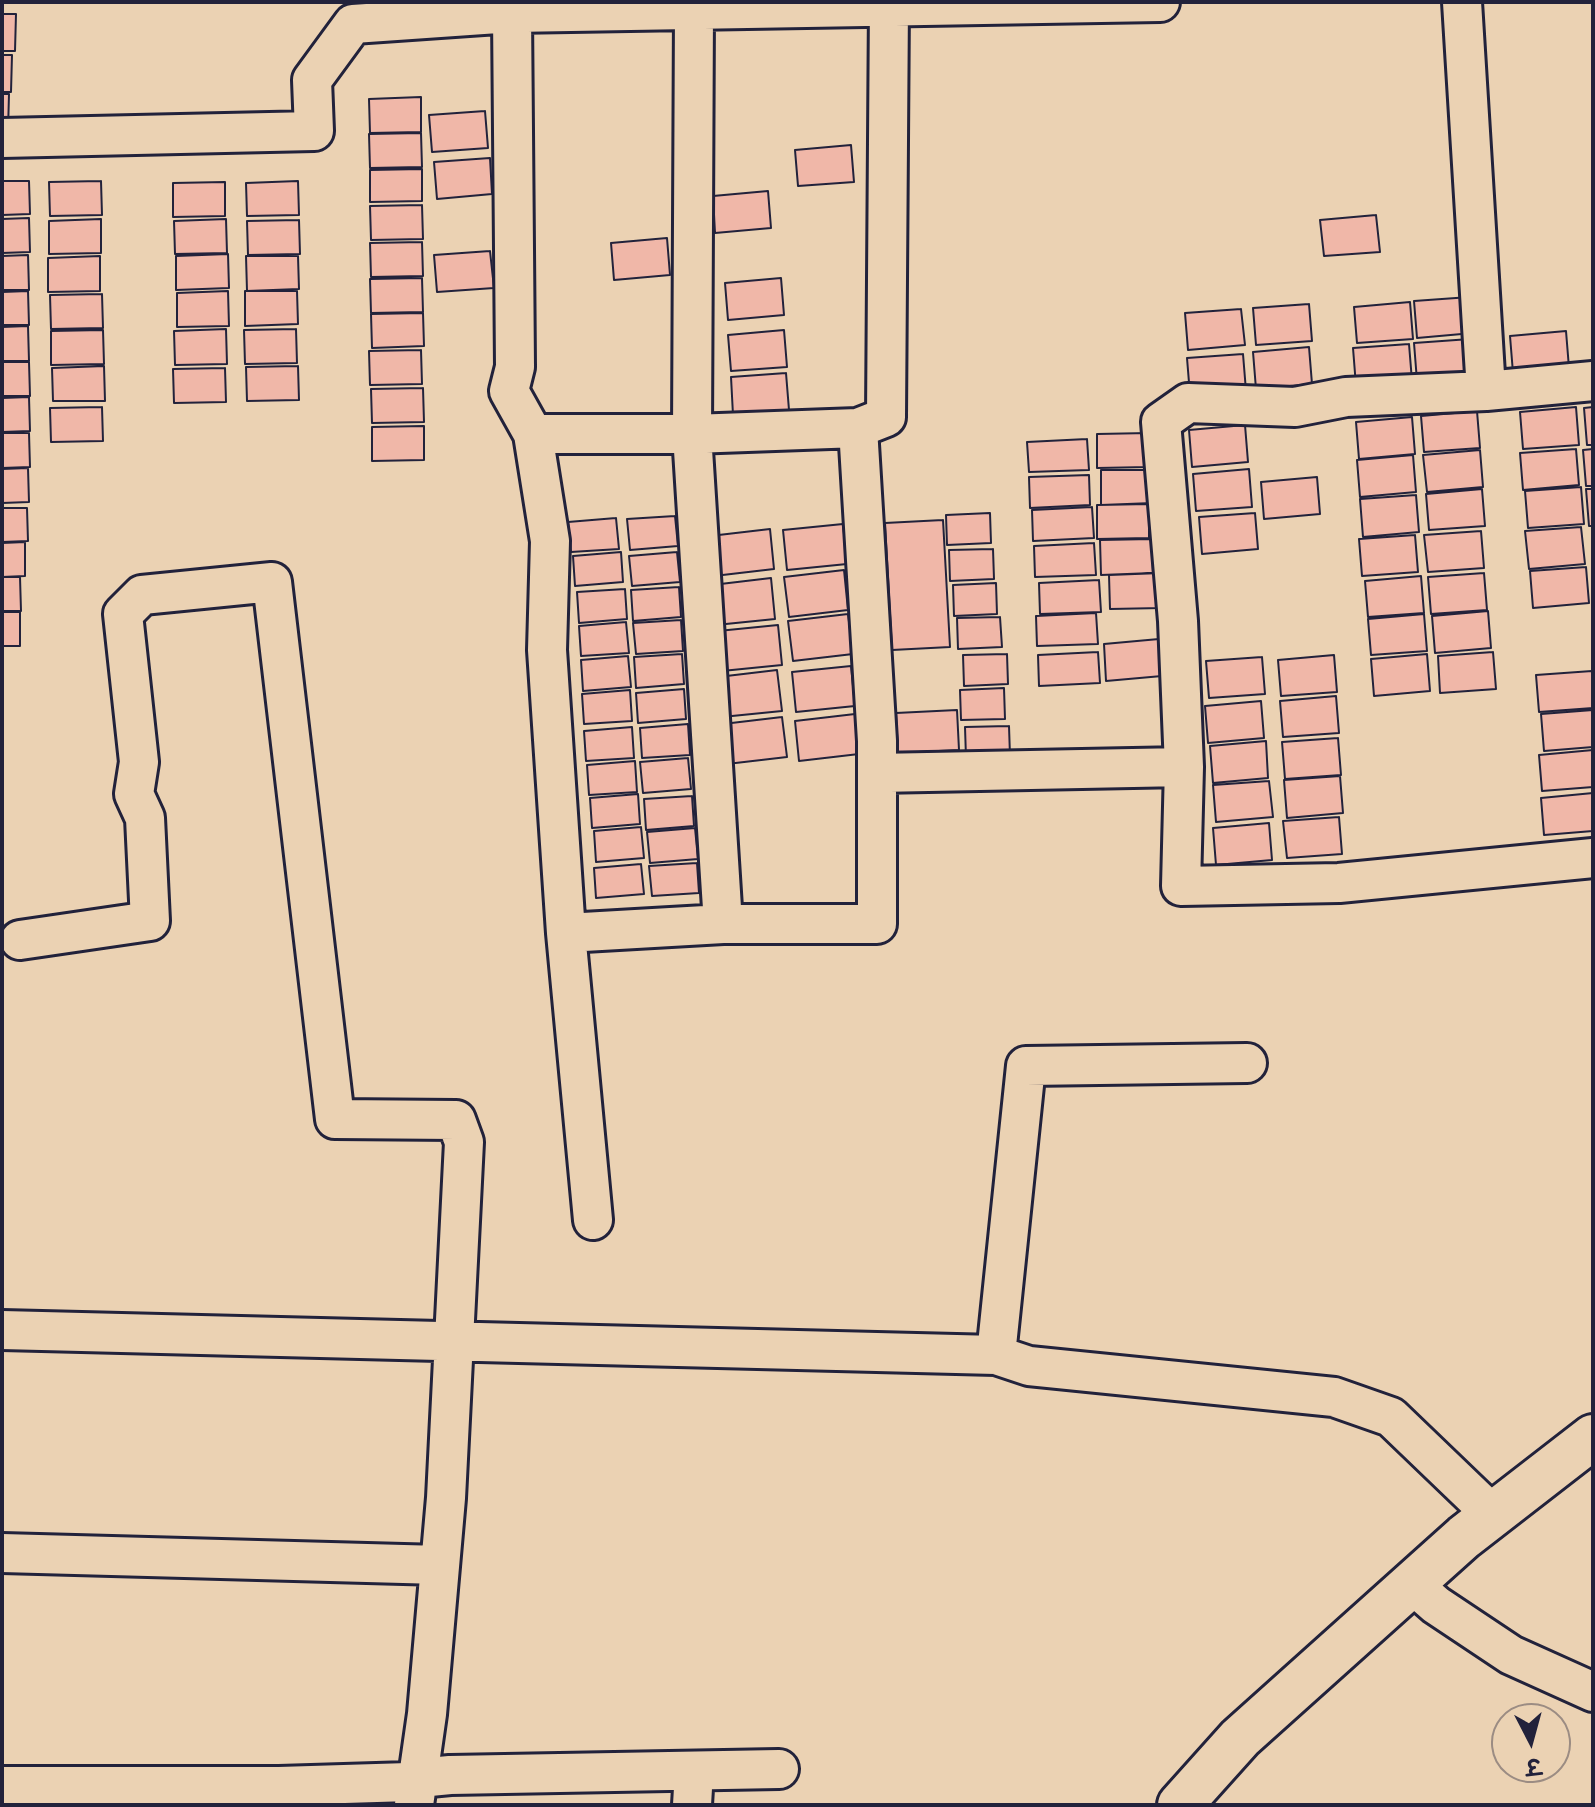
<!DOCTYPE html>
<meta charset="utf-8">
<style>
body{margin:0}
#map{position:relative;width:1595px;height:1807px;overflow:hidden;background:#ebd2b3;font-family:"Balsamiq Sans","Playpen Sans Deva",sans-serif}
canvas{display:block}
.frame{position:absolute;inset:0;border:4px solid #22223b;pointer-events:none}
.north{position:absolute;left:1491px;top:1703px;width:80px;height:80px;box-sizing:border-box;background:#ebd2b3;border:2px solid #9b8c83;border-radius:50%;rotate:174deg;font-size:22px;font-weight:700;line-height:32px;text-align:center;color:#22223b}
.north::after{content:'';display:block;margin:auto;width:28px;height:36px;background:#22223b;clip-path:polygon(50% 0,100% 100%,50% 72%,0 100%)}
</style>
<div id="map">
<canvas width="1595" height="1807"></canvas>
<div class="frame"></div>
<div class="north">उ</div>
</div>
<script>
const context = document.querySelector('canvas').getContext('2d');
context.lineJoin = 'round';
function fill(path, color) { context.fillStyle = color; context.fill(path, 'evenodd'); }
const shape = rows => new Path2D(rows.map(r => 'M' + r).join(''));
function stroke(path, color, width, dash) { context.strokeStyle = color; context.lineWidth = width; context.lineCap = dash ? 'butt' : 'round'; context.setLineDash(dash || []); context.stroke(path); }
const building = shape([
 [2,14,16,14,15,51,2,51,2,14],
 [2,55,12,55,11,92,2,92,2,55],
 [2,94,9,94,8,131,2,131,2,94],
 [421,97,421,132,370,133,369,99,421,97],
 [485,111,488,148,432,152,429,115,485,111],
 [421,133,422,167,370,168,369,134,421,133],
 [851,145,854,182,798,186,795,150,851,145],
 [490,158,492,194,437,199,434,162,490,158],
 [422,169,422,201,370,202,370,170,422,169],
 [2,181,29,181,30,214,2,215,2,181],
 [101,181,102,215,50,216,49,182,101,181],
 [298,181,299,215,247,216,246,183,298,181],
 [225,182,225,216,173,217,173,183,225,182],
 [768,191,771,228,715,233,713,196,768,191],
 [422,205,423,239,371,240,370,206,422,205],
 [1376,215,1380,252,1324,256,1320,220,1376,215],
 [29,218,30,252,2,253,2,219,29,218],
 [101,219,101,253,49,254,49,221,101,219],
 [226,219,227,253,175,254,174,221,226,219],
 [299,220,300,254,248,255,247,221,299,220],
 [667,238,670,275,614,280,611,243,667,238],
 [422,242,423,276,371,277,370,243,422,242],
 [490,251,494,288,437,292,434,255,490,251],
 [228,254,229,288,176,290,176,256,228,254],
 [28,255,29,290,2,290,2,256,28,255],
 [100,256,100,291,48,292,48,258,100,256],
 [246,256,298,256,299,289,247,291,246,256],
 [422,278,423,312,371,313,370,279,422,278],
 [781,278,784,315,728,320,725,283,781,278],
 [28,291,29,325,2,325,2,292,28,291],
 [228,291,229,326,177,327,177,293,228,291],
 [245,291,297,291,298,324,245,326,245,291],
 [102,294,103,328,51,329,50,295,102,294],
 [1470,297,1473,333,1417,338,1414,301,1470,297],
 [1410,302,1413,339,1357,343,1354,307,1410,302],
 [1309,304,1312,341,1256,345,1253,308,1309,304],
 [1241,309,1245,345,1188,350,1185,313,1241,309],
 [423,313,424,346,372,348,371,314,423,313],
 [28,326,29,361,2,361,2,327,28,326],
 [226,329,227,364,175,365,174,331,226,329],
 [296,329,297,363,245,364,244,330,296,329],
 [103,330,104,364,51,365,51,331,103,330],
 [784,330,787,367,731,371,728,335,784,330],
 [1566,331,1569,368,1513,373,1510,336,1566,331],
 [1470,339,1473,376,1417,381,1414,343,1470,339],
 [1409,344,1412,381,1356,386,1353,348,1409,344],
 [1309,347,1312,384,1256,389,1253,352,1309,347],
 [421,350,422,384,370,385,369,351,421,350],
 [1243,354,1246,391,1190,395,1187,358,1243,354],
 [2,362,29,362,30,396,2,396,2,362],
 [104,366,105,401,53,401,52,368,104,366],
 [298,366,299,400,247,401,246,367,298,366],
 [225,368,226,402,174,403,173,369,225,368],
 [786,373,789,410,733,415,731,377,786,373],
 [423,388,424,422,372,423,371,389,423,388],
 [29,397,30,431,2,432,2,398,29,397],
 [102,407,103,441,51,442,50,408,102,407],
 [1576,407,1579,445,1523,449,1520,412,1576,407],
 [1593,407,1593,445,1587,445,1584,408,1593,407],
 [1477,411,1480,448,1424,452,1421,416,1477,411],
 [1412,417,1415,454,1359,459,1356,422,1412,417],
 [1245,425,1248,462,1192,467,1189,430,1245,425],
 [424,426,424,460,372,461,372,427,424,426],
 [2,433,29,433,30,467,2,468,2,433],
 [1149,433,1149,467,1097,468,1097,434,1149,433],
 [1087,439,1089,470,1029,472,1027,442,1087,439],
 [1576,449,1579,485,1523,490,1520,453,1576,449],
 [1593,449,1593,486,1586,486,1583,450,1593,449],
 [1480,450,1483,487,1427,492,1423,455,1480,450],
 [1413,455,1416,492,1360,497,1357,460,1413,455],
 [28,468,29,502,2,503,2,469,28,468],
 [1249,469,1252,507,1196,511,1193,474,1249,469],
 [1101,470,1153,470,1153,503,1101,505,1101,470],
 [1089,475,1090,505,1030,508,1029,477,1089,475],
 [1317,477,1320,514,1264,519,1261,482,1317,477],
 [1581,487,1584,524,1528,528,1525,491,1581,487],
 [1482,489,1485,526,1429,530,1426,494,1482,489],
 [1586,489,1593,489,1593,526,1589,526,1586,489],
 [1416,495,1419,532,1363,537,1360,499,1416,495],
 [1149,504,1149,538,1097,539,1097,505,1149,504],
 [1092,507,1094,538,1033,541,1032,510,1092,507],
 [2,508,27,508,28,541,2,542,2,508],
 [990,513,991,543,947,545,946,515,990,513],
 [1255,513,1258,549,1202,554,1199,517,1255,513],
 [675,516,678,546,630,550,627,519,675,516],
 [616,518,619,549,571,552,568,522,616,518],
 [943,520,950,647,892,650,885,523,943,520],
 [843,524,847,564,787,570,783,530,843,524],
 [1581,527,1585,564,1529,569,1525,531,1581,527],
 [770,529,774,569,714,576,710,536,770,529],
 [1481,531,1484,568,1428,572,1424,535,1481,531],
 [1415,535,1418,572,1362,576,1359,539,1415,535],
 [1152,539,1153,573,1101,575,1100,540,1152,539],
 [25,542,25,576,2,577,2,543,25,542],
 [1094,543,1096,575,1035,577,1034,546,1094,543],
 [993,549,994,579,950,581,949,550,993,549],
 [621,552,623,582,575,586,573,556,621,552],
 [677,552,680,582,632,586,629,556,677,552],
 [1586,567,1589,603,1533,608,1530,571,1586,567],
 [844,570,848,610,789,617,784,577,844,570],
 [1161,573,1162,608,1110,609,1109,575,1161,573],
 [1484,573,1487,610,1431,614,1428,577,1484,573],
 [1421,576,1424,613,1368,617,1365,581,1421,576],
 [2,577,20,577,21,611,2,611,2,577],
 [771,578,775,619,716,625,712,585,771,578],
 [1099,580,1101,612,1040,614,1039,583,1099,580],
 [996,583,997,614,954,616,953,585,996,583],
 [679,587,681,617,633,621,631,590,679,587],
 [625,589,627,619,579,623,577,592,625,589],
 [1488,611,1491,648,1435,653,1432,616,1488,611],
 [2,612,20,612,20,646,2,646,2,612],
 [1096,613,1098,644,1037,646,1036,616,1096,613],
 [848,614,853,654,793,661,788,621,848,614],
 [1424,614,1427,651,1371,655,1368,619,1424,614],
 [1000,617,1002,647,958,649,957,618,1000,617],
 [681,620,683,651,636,654,633,623,681,620],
 [626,622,629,653,581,656,579,626,626,622],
 [778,625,782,665,722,671,718,631,778,625],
 [1159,639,1162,676,1106,681,1104,644,1159,639],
 [1098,652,1100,683,1039,686,1038,655,1098,652],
 [1493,652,1496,689,1440,693,1438,656,1493,652],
 [682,654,684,684,636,688,634,657,682,654],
 [1007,654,1008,684,964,686,963,655,1007,654],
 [1427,654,1430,691,1374,696,1371,659,1427,654],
 [1334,655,1337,692,1281,696,1278,660,1334,655],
 [628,656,631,687,583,691,581,660,628,656],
 [1262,657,1265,694,1209,698,1206,661,1262,657],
 [851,666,855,706,796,712,792,672,851,666],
 [777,670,782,711,722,717,718,677,777,670],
 [1592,671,1593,708,1539,712,1536,675,1592,671],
 [1004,688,1005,719,961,720,960,690,1004,688],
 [684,689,686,719,638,723,636,693,684,689],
 [630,690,632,721,584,724,582,694,630,690],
 [1336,696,1339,733,1283,737,1280,701,1336,696],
 [1261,701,1264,738,1208,743,1205,706,1261,701],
 [957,710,959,750,898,753,896,713,957,710],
 [1593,710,1593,747,1544,751,1541,714,1593,710],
 [855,714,859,754,799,761,795,721,855,714],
 [782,717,787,757,727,764,723,724,782,717],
 [688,724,690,755,642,758,640,728,688,724],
 [1009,726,1010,756,966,758,965,727,1009,726],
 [632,727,634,758,586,761,584,731,632,727],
 [1338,738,1341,775,1285,779,1282,742,1338,738],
 [1266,741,1268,778,1213,783,1210,746,1266,741],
 [1593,750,1593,787,1542,791,1539,755,1593,750],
 [688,758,691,789,643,793,640,762,688,758],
 [635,761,637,792,589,795,587,765,635,761],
 [1340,776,1343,813,1287,818,1284,780,1340,776],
 [1269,781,1273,817,1216,822,1213,785,1269,781],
 [1593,793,1593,831,1544,835,1541,798,1593,793],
 [638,794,640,824,592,828,590,798,638,794],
 [692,796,694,826,646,830,644,799,692,796],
 [1339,817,1342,854,1287,858,1283,821,1339,817],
 [1269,823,1272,860,1216,865,1213,828,1269,823],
 [641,827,644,858,596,862,594,831,641,827],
 [695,828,698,859,650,863,647,832,695,828],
 [697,863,699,893,652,896,649,866,697,863],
 [641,864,644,894,596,898,594,868,641,864]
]);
fill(building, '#f0b7a8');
stroke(building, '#22223b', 2);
const street = shape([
 [1462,2,1486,391],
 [694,10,692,434,723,924],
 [512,13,515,367,509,391,533,434,550,541,547,650,566,933,593,1220],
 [2,138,314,131,312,80,353,24,512,13,1160,2],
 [1593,381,1486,391,1346,397,1295,407,1188,403,1161,422,1178,621,1184,767,1181,886,1339,883,1593,858],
 [533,434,692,434,858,428,886,417,889,2],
 [877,773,1184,767],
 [566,933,723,924,877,924,877,741,858,428],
 [20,940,150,921,145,818,134,794,139,762,123,614,142,595,272,582,335,1119,456,1120,464,1142,446,1498,427,1714,414,1805],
 [2,1330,996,1355,1029,1366,1334,1397,1391,1417,1493,1515],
 [996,1355,1026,1066,1247,1063],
 [2,1553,440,1565],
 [1412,1584,1436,1605,1511,1655,1593,1692],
 [2,1786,279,1786,409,1782,419,1778,450,1775,779,1769],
 [692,1805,694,1771]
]);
const secondary = shape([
 [1180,1805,1240,1738,1464,1537,1593,1437]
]);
stroke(street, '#22223b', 44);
stroke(secondary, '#22223b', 50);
stroke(street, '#ebd2b3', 38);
stroke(secondary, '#ebd2b3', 44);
</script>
